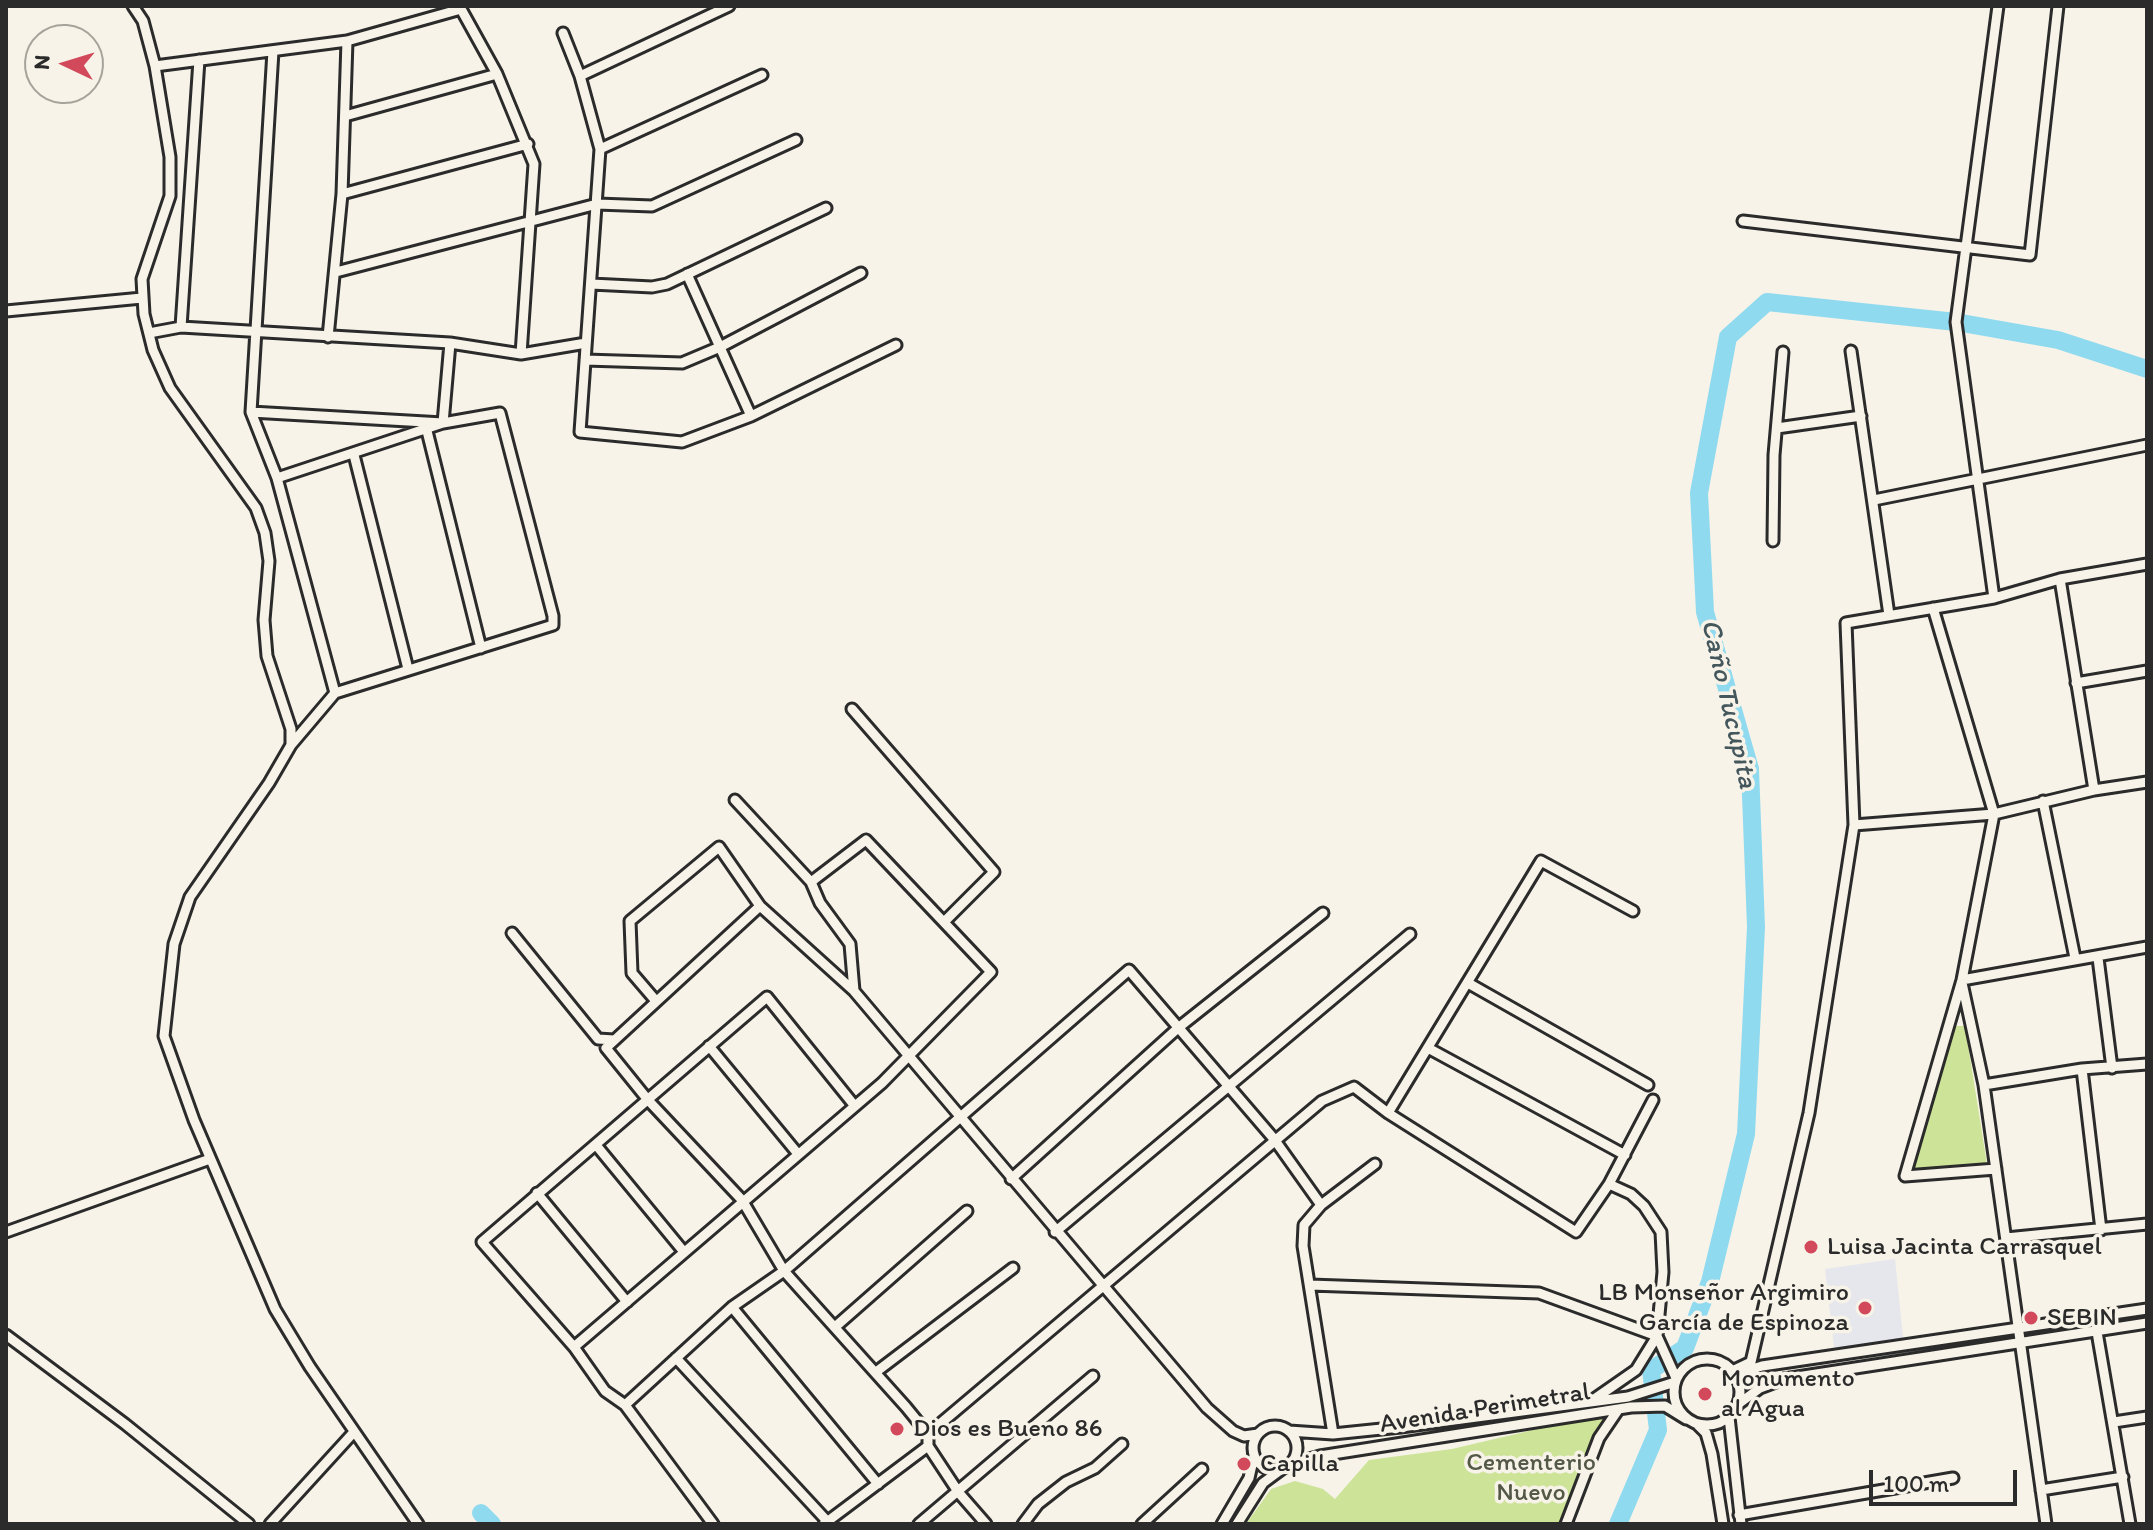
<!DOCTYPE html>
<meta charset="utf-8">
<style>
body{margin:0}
#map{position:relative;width:2153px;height:1530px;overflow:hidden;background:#f7f3e8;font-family:Itim,sans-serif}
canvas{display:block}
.frame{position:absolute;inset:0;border:8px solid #2b2b2b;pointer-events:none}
.north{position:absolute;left:24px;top:24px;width:80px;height:80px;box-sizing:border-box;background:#f7f3e8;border:2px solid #a5a39c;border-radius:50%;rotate:274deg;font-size:22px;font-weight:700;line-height:32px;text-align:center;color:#2b2b2b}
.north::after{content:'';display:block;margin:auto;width:28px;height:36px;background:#d1495b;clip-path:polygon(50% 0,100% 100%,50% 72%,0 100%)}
.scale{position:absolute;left:1869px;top:1470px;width:148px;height:36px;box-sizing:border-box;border:4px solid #2b2b2b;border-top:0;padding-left:10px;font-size:24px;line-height:28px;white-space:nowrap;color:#2b2b2b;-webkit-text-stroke:6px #f7f3e8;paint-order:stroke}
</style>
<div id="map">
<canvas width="2153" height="1530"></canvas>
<div class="frame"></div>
<div class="north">N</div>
<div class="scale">100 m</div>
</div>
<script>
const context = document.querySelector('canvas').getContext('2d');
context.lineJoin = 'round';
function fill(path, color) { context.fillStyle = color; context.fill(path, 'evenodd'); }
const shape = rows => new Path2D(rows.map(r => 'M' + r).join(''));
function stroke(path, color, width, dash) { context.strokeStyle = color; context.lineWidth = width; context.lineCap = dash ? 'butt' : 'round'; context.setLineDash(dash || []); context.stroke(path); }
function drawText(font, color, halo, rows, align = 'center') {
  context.font = font + ' Itim,sans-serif'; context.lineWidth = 7; context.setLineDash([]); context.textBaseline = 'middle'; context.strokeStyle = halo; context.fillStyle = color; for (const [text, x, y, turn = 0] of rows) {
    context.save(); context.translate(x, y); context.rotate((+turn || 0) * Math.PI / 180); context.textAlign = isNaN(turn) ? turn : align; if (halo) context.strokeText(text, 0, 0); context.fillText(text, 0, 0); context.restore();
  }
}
fill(shape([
 [1895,1259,1904,1347,1835,1356,1825,1269]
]), '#e6e6ed');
fill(shape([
 [1954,1026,1965,1026,1987,1164,1914,1170],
 [1618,1410,1610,1420,1566,1524,1246,1524,1271,1489,1295,1481,1323,1489,1335,1499,1369,1460,1452,1449]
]), '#cce398');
stroke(shape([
 [481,1513,492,1524],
 [1618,1524,1658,1430,1651,1370,1685,1348,1710,1282,1746,1134,1756,927,1750,769,1705,612,1699,493,1728,337,1767,302,1956,322,2058,340,2147,369]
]), '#90daf0', 18);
const minor = shape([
 [133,6,143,21,155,66,170,157,170,196,142,279,144,314,153,350,170,388,256,508,265,533,269,561,264,620,267,656,291,729,291,745,269,783,190,897,174,944,164,1036,194,1120,275,1309,310,1367,418,1524],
 [563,33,580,76,600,149,580,432,682,442,751,416,896,345],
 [273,51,251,412,277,478,335,693],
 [155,66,347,41,461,9,497,74,534,164,521,354],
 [580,76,729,6],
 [345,116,497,74],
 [600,149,762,75],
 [342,194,528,144],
 [1743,221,2030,255,2058,6],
 [336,272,597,204,652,206,796,140],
 [687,274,751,416],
 [591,284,652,287,667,284,826,208],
 [6,311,142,298],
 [181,327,199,60],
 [149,333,181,327,450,343,521,354,586,343],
 [328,337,342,194,347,41],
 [1851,351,1889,615],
 [585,360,682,363,720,347,861,273],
 [251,412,443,423,450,343],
 [1777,428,1861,416],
 [427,431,481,648],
 [354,455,408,669],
 [277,478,443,423,500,413,553,616,553,625,335,693,291,745],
 [1874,500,2147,445],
 [1773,541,1774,455,1783,352],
 [2060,579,2094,790],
 [1994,598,1956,322,1998,6],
 [1933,608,1994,814,1962,980,1905,1176,1996,1169],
 [2076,683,2147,671],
 [852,709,994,872,944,922],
 [735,800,811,882,820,903,850,944,854,991,760,906,606,1048,648,1100,742,1200,784,1271,906,1407,928,1434,928,1446,959,1493,986,1524],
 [2043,801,2075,958],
 [1854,825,1994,814,2094,790,2147,782],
 [512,933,598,1039,614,1040],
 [2098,958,2112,1068],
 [1962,980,2147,947],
 [1468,983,1648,1085],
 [1962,983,1984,1085,2046,1524],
 [854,991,1207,1408,1233,1431,1244,1436,1258,1434],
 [656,1001,632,973,630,921,719,847,760,906],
 [709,1046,798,1154],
 [1428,1048,1625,1155],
 [2082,1069,2101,1230],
 [1984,1085,2082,1069,2147,1064],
 [1388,1113,1541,861,1633,911],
 [596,1145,684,1252],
 [1011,1179,1178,1028,1323,913],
 [1609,1184,1631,1194,1644,1206,1661,1232,1663,1272,1657,1336,1676,1378],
 [537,1193,627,1302],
 [6,1232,210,1159],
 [1055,1232,1410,934],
 [2006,1238,2147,1224],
 [1310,1285,1539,1293,1657,1336,1636,1370,1590,1402],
 [732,1307,878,1484],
 [835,1327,967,1211],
 [2097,1332,2130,1524],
 [6,1335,125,1424,249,1524],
 [574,1347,882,1083,991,972,866,840,811,882],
 [676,1358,827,1521],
 '1674 1392a33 33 0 1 1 66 0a33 33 0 1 1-66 0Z',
 [1732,1371,1751,1362,1809,1113,1854,825,1846,623,1994,598,2060,579,2147,564],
 [876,1372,1013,1268],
 [1736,1374,1762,1366,2147,1309],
 [625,1405,732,1307,784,1271,1129,970,1274,1139,1321,1205],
 [1737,1405,1760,1388,1784,1379,2147,1323],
 [1729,1417,1741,1524],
 [2114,1422,2147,1417],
 [1698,1425,1706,1433,1712,1454,1723,1524],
 '1253 1448a22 22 0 1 1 44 0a22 22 0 1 1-44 0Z',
 [1289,1431,1333,1434,1401,1427,1628,1397,1675,1382],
 [928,1434,1322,1101,1354,1087,1388,1113,1576,1232,1609,1184,1653,1100],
 [1333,1434,1303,1246,1304,1225,1321,1205,1375,1164],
 [1288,1465,1320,1456,1631,1407,1665,1406,1686,1419],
 [2041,1490,2123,1477],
 [1739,1515,1953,1478],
 [270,1524,354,1432],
 [713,1524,625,1405,605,1391,574,1347,482,1242,767,997,854,1105],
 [824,1524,928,1446],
 [919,1524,1093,1376],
 [1023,1524,1038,1504,1066,1482,1095,1468,1122,1444],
 [1142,1524,1202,1469],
 [1222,1524,1249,1478,1254,1456],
 [1237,1524,1263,1483,1282,1469],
 [1566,1524,1599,1438,1618,1410]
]);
stroke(minor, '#2b2b2b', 15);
stroke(minor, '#f7f3e8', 9);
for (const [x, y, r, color] of [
 [1811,1247,8,"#d1495b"],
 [1865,1308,8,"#d1495b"],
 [2031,1318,8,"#d1495b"],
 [1705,1394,8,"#d1495b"],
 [897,1429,8,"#d1495b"],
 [1244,1464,8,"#d1495b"]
]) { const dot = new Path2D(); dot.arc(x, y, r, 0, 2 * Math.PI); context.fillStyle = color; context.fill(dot); stroke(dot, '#f7f3e8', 3); }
drawText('26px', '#2b2b2b', '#f7f3e8', [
 ["Luisa Jacinta Carrasquel",1827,1247],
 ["LB Monseñor Argimiro",1849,1293,"right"],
 ["García de Espinoza",1849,1323,"right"],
 ["SEBIN",2047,1318],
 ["Monumento",1721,1379],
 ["al Agua",1721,1409],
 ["Dios es Bueno 86",913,1429],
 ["Capilla",1260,1464]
], 'left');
drawText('26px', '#2b2b2b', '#f7f3e8', [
 ["Avenida Perimetral",1485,1409,-9]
]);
drawText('26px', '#535946', '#f7f3e8', [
 ["Cementerio",1531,1463],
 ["Nuevo",1531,1493]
]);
drawText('italic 28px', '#44575c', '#f7f3e8', [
 ["Caño Tucupita",1728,704,77]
]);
</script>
